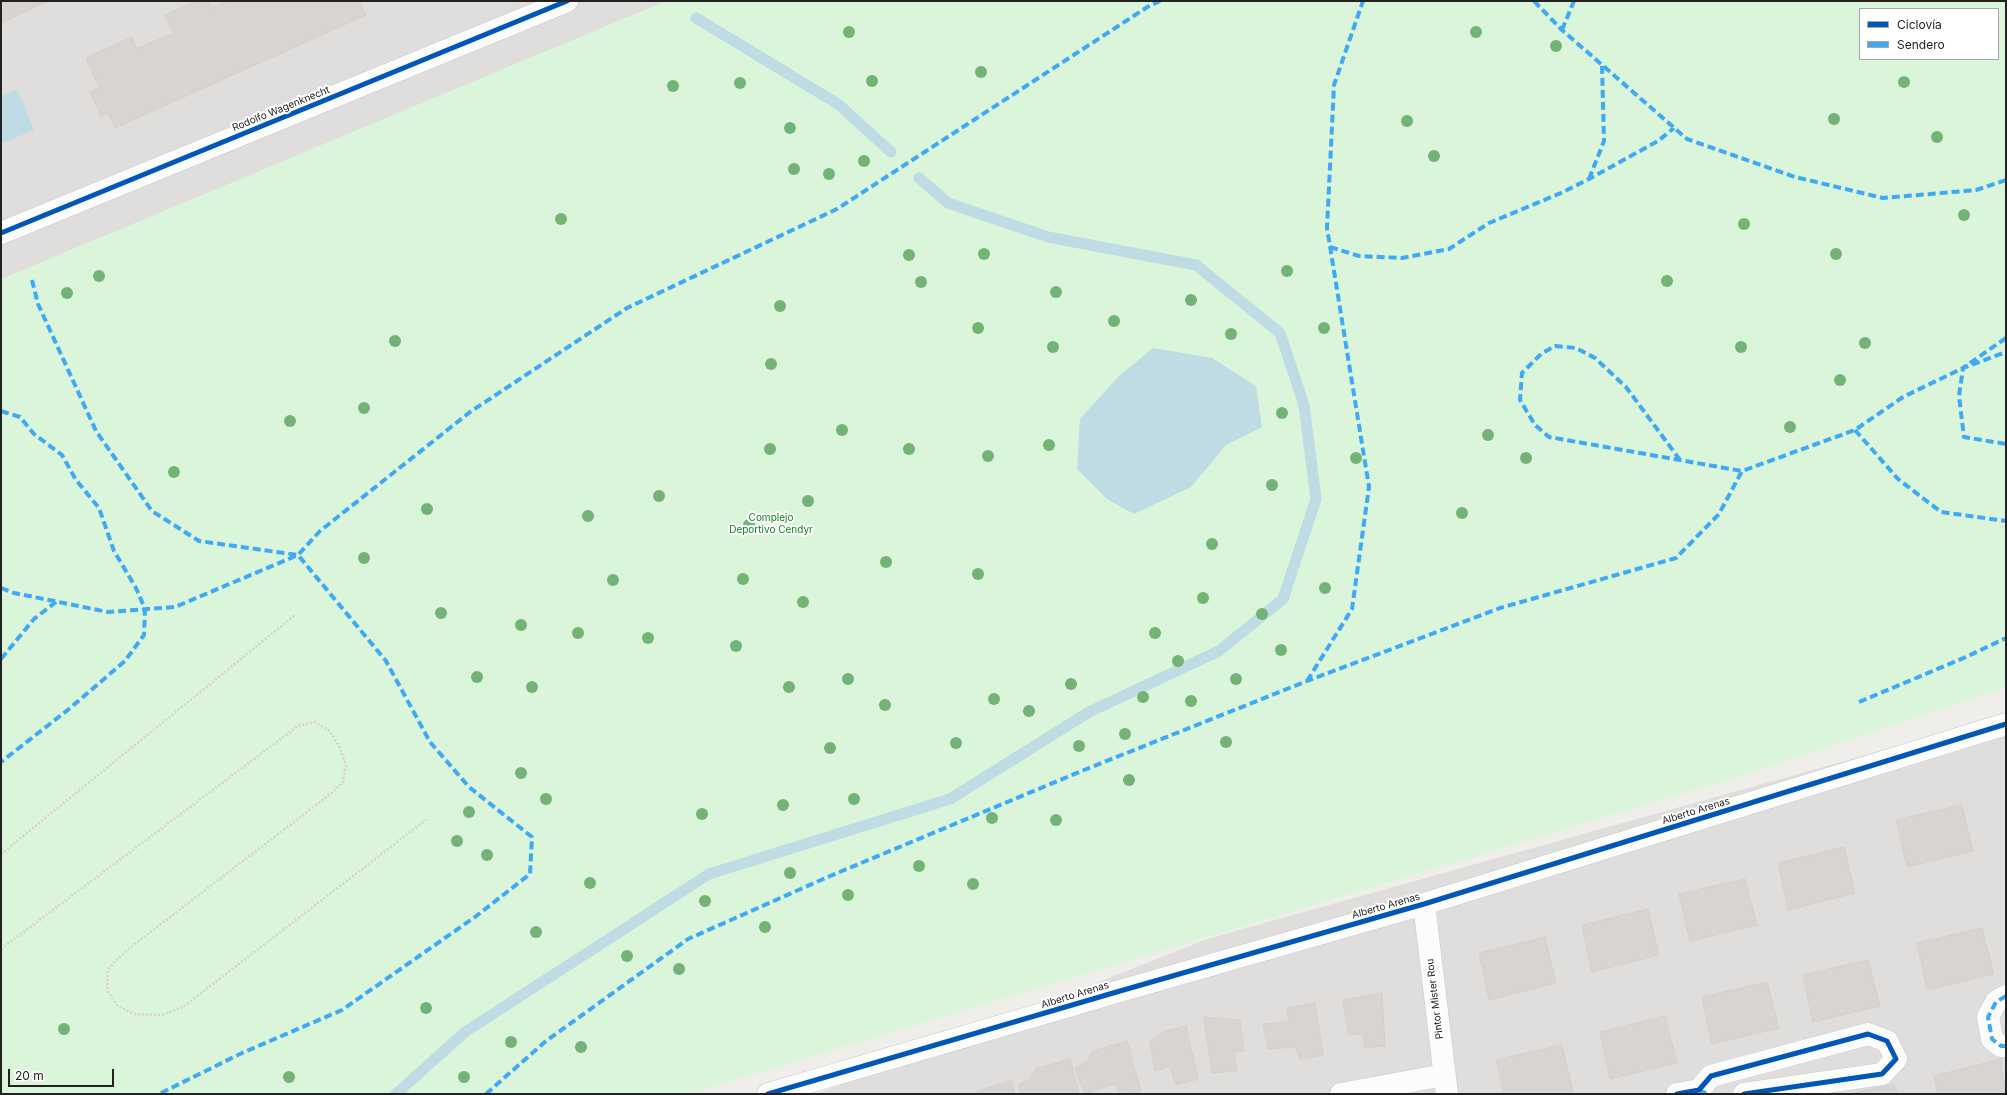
<!DOCTYPE html>
<meta charset="utf-8">
<style>
body{margin:0}
#map{position:relative;width:2007px;height:1095px;overflow:hidden;background:#f0eeeb;font-family:Inter,sans-serif}
canvas{display:block}
.frame{position:absolute;inset:0;border:2px solid #222;pointer-events:none}
.legend{position:absolute;left:1859px;top:8px;width:140px;height:52px;box-sizing:border-box;background:#fff;border:1px solid #a7a7a7;margin:0;padding:5px 7px;list-style:none;font-size:12px;color:#222}
.legend li{display:flex;align-items:center;gap:8px;height:20px}
.legend b{width:20px;border:1px solid #a7a7a7}
.scale{position:absolute;left:8px;top:1069px;width:106px;height:18px;box-sizing:border-box;border:2px solid #222;border-top:0;padding-left:5px;font-size:12px;line-height:14px;white-space:nowrap;color:#222;-webkit-text-stroke:3px #fff;paint-order:stroke}
</style>
<div id="map">
<canvas width="2007" height="1095"></canvas>
<div class="frame"></div>
<ul class="legend">
<li><b style="height:5px;background:#0057b8"></b>Ciclovía</li>
<li><b style="height:5px;background:#3fa9f5"></b>Sendero</li>
</ul>
<div class="scale">20 m</div>
</div>
<script>
const context = document.querySelector('canvas').getContext('2d');
context.lineJoin = 'round';
function fill(path, color) { context.fillStyle = color; context.fill(path, 'evenodd'); }
const shape = rows => new Path2D(rows.map(r => 'M' + r).join(''));
function stroke(path, color, width, dash) { context.strokeStyle = color; context.lineWidth = width; context.lineCap = dash ? 'butt' : 'round'; context.setLineDash(dash || []); context.stroke(path); }
function drawText(font, color, halo, rows, align = 'center') {
  context.font = font + ' Inter,sans-serif'; context.lineWidth = 4; context.setLineDash([]); context.textBaseline = 'middle'; context.strokeStyle = halo; context.fillStyle = color; for (const [text, x, y, turn = 0] of rows) {
    context.save(); context.translate(x, y); context.rotate((+turn || 0) * Math.PI / 180); context.textAlign = isNaN(turn) ? turn : align; if (halo) context.strokeText(text, 0, 0); context.fillText(text, 0, 0); context.restore();
  }
}
fill(shape([
 [1,1,699,1,1,294],
 [2006,716,2006,1094,817,1094,1207,939]
]), '#dfdedc');
fill(shape([
 [666,1,2006,1,2006,687,1744,775,688,1094,1,1094,1,279],
 [1860,9,1998,9,1998,59,1860,59]
]), '#daf5da');
fill(shape([
 [17,89,34,130,3,143,1,138,1,96],
 [1153,348,1212,358,1256,386,1262,427,1226,445,1191,487,1134,514,1107,499,1077,469,1080,419,1119,376]
]), '#bfdbe3');
stroke(shape([
 [696,18,838,104,891,152],
 [396,1094,465,1032,709,874,950,799,1089,712,1219,651,1283,599,1316,499,1304,405,1280,333,1196,265,1048,237,948,203,919,178]
]), '#bfdbe3', 11);
const building = shape([
 [1,1,48,1,1,23,1,1],
 [196,1,209,1,212,8,227,1,363,1,360,3,366,15,115,128,108,113,101,116,90,92,99,87,86,58,132,37,137,49,173,33,165,15,196,1],
 [1962,805,1973,851,1907,867,1896,820,1962,805],
 [1844,847,1855,893,1788,910,1778,863,1844,847],
 [1745,879,1757,925,1690,941,1679,894,1745,879],
 [1648,909,1659,955,1592,972,1582,925,1648,909],
 [1982,928,1994,974,1927,990,1917,943,1982,928],
 [1545,937,1556,983,1489,1000,1479,953,1545,937],
 [1868,960,1880,1006,1813,1022,1803,975,1868,960],
 [1767,982,1779,1028,1712,1044,1702,997,1767,982],
 [1382,993,1385,1046,1365,1048,1363,1034,1349,1035,1342,1000,1382,993],
 [1315,1003,1323,1055,1300,1059,1295,1047,1268,1049,1263,1024,1289,1022,1287,1008,1315,1003],
 [1665,1016,1677,1063,1610,1079,1600,1032,1665,1016],
 [1204,1017,1240,1020,1244,1051,1234,1052,1237,1071,1212,1073,1204,1017],
 [1186,1026,1198,1079,1176,1085,1170,1066,1155,1071,1150,1041,1166,1031,1186,1026],
 [1127,1041,1141,1092,1120,1094,1115,1084,1085,1094,1075,1068,1088,1061,1093,1051,1127,1041],
 [1562,1045,1573,1091,1561,1094,1504,1094,1496,1060,1562,1045],
 [1070,1059,1079,1094,1021,1094,1018,1085,1031,1079,1036,1069,1070,1059],
 [2001,1059,2005,1094,1938,1094,1934,1076,2001,1059],
 [1011,1081,1015,1094,976,1094,977,1091,1011,1081],
 [1894,1084,1897,1094,1849,1094,1894,1084]
]);
fill(building, '#d7d4d2');
stroke(building, '#d3d0cc', 1);
const minor = shape([
 [1,233,567,1],
 [1424,904,1447,1094],
 [2006,996,1996,1002,1988,1017,1992,1039,2001,1046,2006,1046],
 [768,1094,1120,991,1424,904,2006,724],
 [1341,1094,1444,1075],
 [1677,1094,1699,1090,1711,1076,1868,1034,1887,1041,1896,1059,1882,1074,1744,1094]
]);
stroke(minor, '#c9c8c7', 23);
stroke(shape([
 [1,854,295,615],
 [1,949,298,726,315,722,330,731,340,748,346,765,343,782,333,792,131,947,116,960,108,970,107,990,117,1005,134,1014,162,1015,183,1007,427,819]
]), '#dccecd', 2.5, [2, 2]);
stroke(minor, '#fdfcfc', 22);
stroke(shape([
 [1534,1,1562,30,1687,139,1795,177,1883,198,1976,190,2006,180],
 [1562,30,1574,1],
 [1589,179,1604,141,1602,65],
 [1330,247,1359,256,1402,258,1449,249,1489,223,1561,193,1589,179,1658,141,1674,128],
 [32,280,38,304,96,431,152,511,199,541,298,555,386,661,430,742,469,787,532,837,530,874,475,917,342,1010,242,1053,159,1094],
 [2006,338,1963,368,1959,396,1964,437,2006,444],
 [1,411,20,417,34,434,62,455,76,480,99,508,114,551,136,588,145,609,144,635,125,661,69,709,1,762],
 [1855,430,1898,479,1941,512,2006,521],
 [1680,460,1626,387,1595,358,1576,348,1555,346,1541,354,1522,373,1520,400,1535,425,1549,437,1742,471],
 [1,588,14,593,108,612,175,607,298,555,320,531,470,412,627,308,837,209,1149,6,1160,1],
 [1,659,34,619,56,602],
 [1307,681,1352,609,1369,487,1327,228,1334,85,1363,1],
 [1859,702,1966,657,2006,638],
 [2006,996,1996,1002,1988,1017,1992,1039,2001,1046,2006,1046],
 [1699,1090,1708,1094],
 [486,1094,546,1041,688,939,830,876,1084,770,1307,681,1500,608,1676,558,1719,514,1742,471,1855,430,1903,397,1963,368,2006,352]
]), '#3fa9f5', 4, [8, 4]);
stroke(shape([
 [1,233,567,1],
 [768,1094,1120,991,1424,904,2006,724],
 [1677,1094,1699,1090,1711,1076,1868,1034,1887,1041,1896,1059,1882,1074,1744,1094]
]), '#0057b8', 5);
context.fillStyle = '#73b476';
for (const [x, y] of [
 [849,32],
 [1476,32],
 [1556,46],
 [981,72],
 [872,81],
 [1904,82],
 [740,83],
 [673,86],
 [1834,119],
 [1407,121],
 [790,128],
 [1937,137],
 [1434,156],
 [864,161],
 [794,169],
 [829,174],
 [1964,215],
 [561,219],
 [1744,224],
 [984,254],
 [1836,254],
 [909,255],
 [1287,271],
 [99,276],
 [1667,281],
 [921,282],
 [1056,292],
 [67,293],
 [1191,300],
 [780,306],
 [1114,321],
 [978,328],
 [1324,328],
 [1231,334],
 [395,341],
 [1865,343],
 [1053,347],
 [1741,347],
 [771,364],
 [1840,380],
 [364,408],
 [1282,413],
 [290,421],
 [1790,427],
 [842,430],
 [1488,435],
 [1049,445],
 [770,449],
 [909,449],
 [988,456],
 [1356,458],
 [1526,458],
 [174,472],
 [1272,485],
 [659,496],
 [808,501],
 [427,509],
 [1462,513],
 [588,516],
 [749,525],
 [1212,544],
 [364,558],
 [886,562],
 [978,574],
 [743,579],
 [613,580],
 [1325,588],
 [1203,598],
 [803,602],
 [441,613],
 [1262,614],
 [521,625],
 [578,633],
 [1155,633],
 [648,638],
 [736,646],
 [1281,650],
 [1178,661],
 [477,677],
 [848,679],
 [1236,679],
 [1071,684],
 [532,687],
 [789,687],
 [1143,697],
 [994,699],
 [1191,701],
 [885,705],
 [1029,711],
 [1125,734],
 [1226,742],
 [956,743],
 [1079,746],
 [830,748],
 [521,773],
 [1129,780],
 [546,799],
 [854,799],
 [783,805],
 [469,812],
 [702,814],
 [992,818],
 [1056,820],
 [457,841],
 [487,855],
 [919,866],
 [790,873],
 [590,883],
 [973,884],
 [848,895],
 [705,901],
 [765,927],
 [536,932],
 [627,956],
 [679,969],
 [426,1008],
 [64,1029],
 [511,1042],
 [581,1047],
 [289,1077],
 [464,1077]
]) { context.beginPath(); context.arc(x, y, 6, 0, 2 * Math.PI); context.fill(); }
drawText('10px', '#222', '#fff', [
 ["Rodolfo Wagenknecht",281,109,-22],
 ["Alberto Arenas",1696,811,-17],
 ["Alberto Arenas",1386,906,-16],
 ["Alberto Arenas",1075,995,-17],
 ["Pintor Mister Rou",1435,999,-97]
]);
drawText('10px', '#0c8416', '#fff', [
 ["Complejo",771,518],
 ["Deportivo Cendyr",771,530]
]);
</script>
